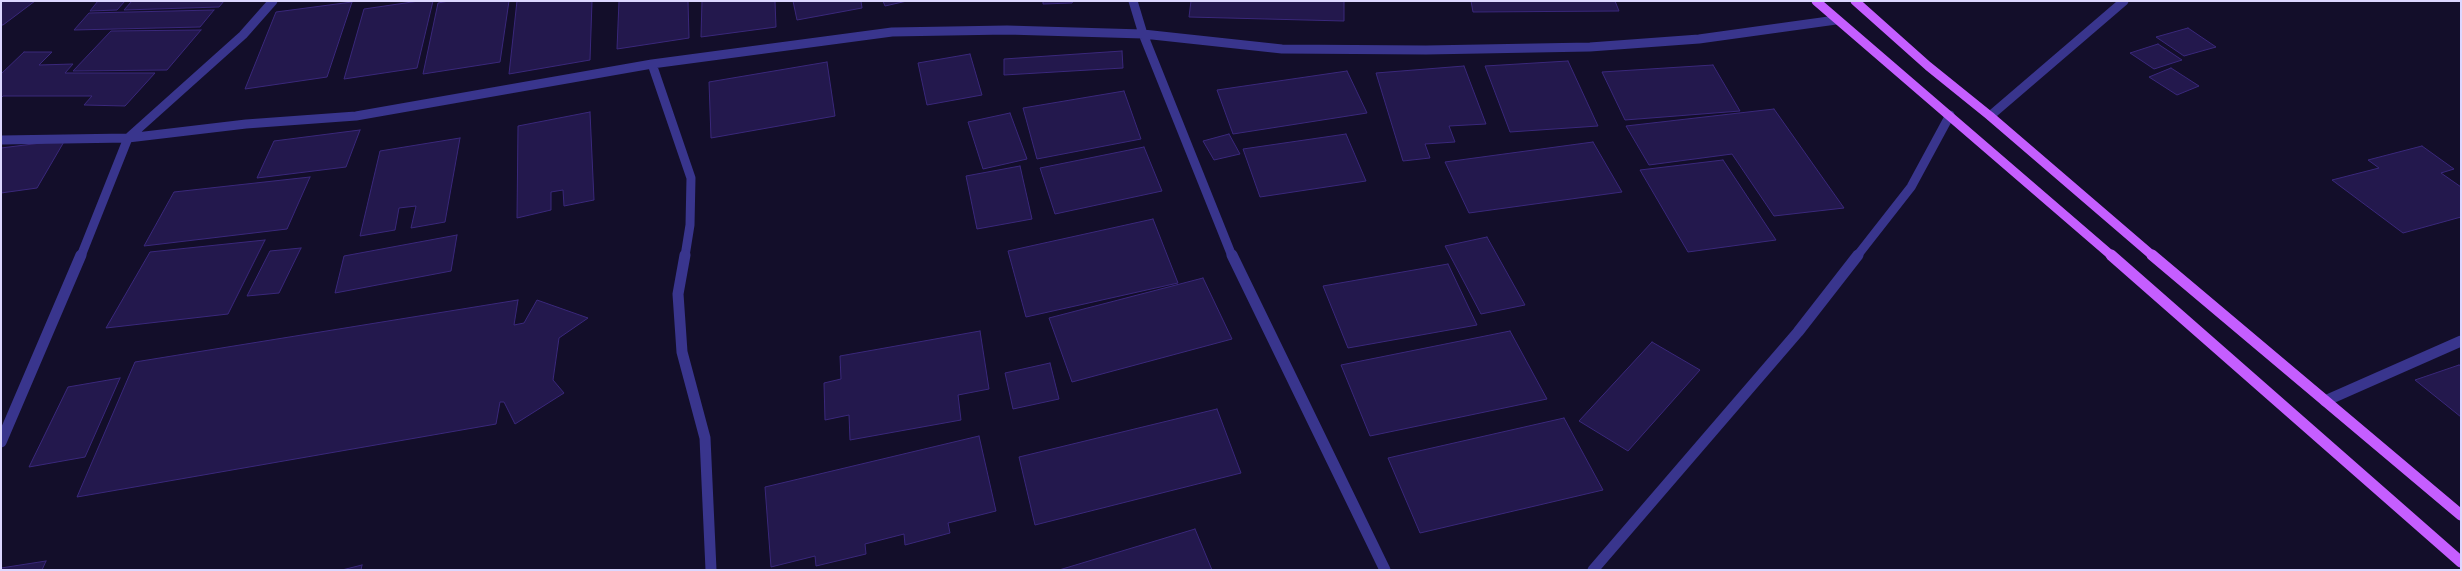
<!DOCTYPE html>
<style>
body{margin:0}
#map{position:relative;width:2462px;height:571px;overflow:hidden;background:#130e2a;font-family:Cabin,sans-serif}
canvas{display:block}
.frame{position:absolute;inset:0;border:2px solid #dcd7ff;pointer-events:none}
</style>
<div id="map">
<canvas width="2462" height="571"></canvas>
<div class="frame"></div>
</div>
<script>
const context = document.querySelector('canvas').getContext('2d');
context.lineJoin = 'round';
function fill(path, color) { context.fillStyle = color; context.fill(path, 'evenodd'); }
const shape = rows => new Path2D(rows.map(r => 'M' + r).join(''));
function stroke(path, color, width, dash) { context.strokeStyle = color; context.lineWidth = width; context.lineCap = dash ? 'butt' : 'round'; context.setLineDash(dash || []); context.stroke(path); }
const building = shape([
 [1,1,35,1,3,25,1,25,1,1],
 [98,1,125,1,117,10,90,11,98,1],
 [132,1,224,1,219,7,124,10,132,1],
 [419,1,433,1,417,68,344,79,364,9,419,1],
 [449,1,509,1,500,62,423,74,438,3,449,1],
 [517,1,592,1,590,60,509,74,517,1],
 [619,1,688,1,689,38,617,49,619,1],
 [702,1,775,1,776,27,701,37,702,1],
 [793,1,861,1,862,8,797,20,793,1],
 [883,1,907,1,885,6,883,1],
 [1043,1,1073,1,1072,3,1043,4,1043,1],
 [1191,1,1344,1,1344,21,1189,17,1191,1],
 [1471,1,1615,1,1619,11,1473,12,1471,1],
 [352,2,327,77,245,89,276,12,352,2],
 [214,10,200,27,74,30,89,13,214,10],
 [2188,28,2216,47,2184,56,2156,37,2188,28],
 [201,30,167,70,73,71,111,31,201,30],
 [2158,44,2182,60,2154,69,2130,53,2158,44],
 [1122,51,1123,68,1004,75,1004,59,1122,51],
 [24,52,52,52,39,65,73,64,65,73,155,73,125,106,84,105,92,96,3,96,1,98,1,74,24,52],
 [970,54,982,95,927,105,918,63,970,54],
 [1568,61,1598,126,1510,132,1485,66,1568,61],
 [827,62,835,116,711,138,709,82,827,62],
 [1713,65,1740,111,1625,120,1602,72,1713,65],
 [1464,66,1486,124,1449,126,1455,142,1425,144,1430,158,1403,161,1376,73,1464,66],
 [2171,68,2199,86,2177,95,2149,77,2171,68],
 [1347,71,1367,113,1233,134,1217,90,1347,71],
 [1124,91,1141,139,1037,159,1023,108,1124,91],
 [1774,109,1844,208,1774,216,1732,154,1649,165,1626,126,1774,109],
 [590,112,594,200,564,206,563,190,551,192,551,210,517,218,518,126,590,112],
 [1010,113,1027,159,983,169,968,122,1010,113],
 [360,130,346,167,257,178,274,141,360,130],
 [1229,134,1240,154,1214,160,1203,141,1229,134],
 [1346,134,1366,181,1260,197,1243,149,1346,134],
 [460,138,445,222,411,228,416,206,399,208,395,230,360,236,380,151,460,138],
 [65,140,37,188,1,193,1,148,65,140],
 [1593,142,1622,192,1469,213,1445,162,1593,142],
 [2422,146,2454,169,2441,173,2461,187,2461,217,2403,233,2332,180,2379,168,2368,160,2422,146],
 [1144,147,1162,191,1055,214,1040,168,1144,147],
 [1723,160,1776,240,1688,252,1640,170,1723,160],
 [1020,166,1032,219,977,229,966,176,1020,166],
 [310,177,287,229,144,246,174,192,310,177],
 [1153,219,1178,283,1026,317,1008,251,1153,219],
 [457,235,451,271,335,293,344,256,457,235],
 [1487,237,1525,305,1481,314,1445,246,1487,237],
 [265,240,228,314,106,328,150,252,265,240],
 [301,248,279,293,247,296,270,251,301,248],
 [1448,264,1477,325,1348,348,1323,286,1448,264],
 [1203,278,1232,339,1072,382,1049,318,1203,278],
 [518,300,514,325,524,323,537,300,588,318,559,338,553,380,564,393,515,424,504,402,500,402,496,424,77,497,135,362,518,300],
 [980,331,989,389,958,395,961,420,850,440,849,415,825,420,824,383,841,379,840,356,980,331],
 [1510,331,1547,399,1370,436,1341,365,1510,331],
 [1652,342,1700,370,1628,451,1579,421,1652,342],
 [1050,363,1059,399,1013,409,1005,373,1050,363],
 [2459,365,2461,366,2461,417,2415,380,2459,365],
 [120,378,85,457,29,467,68,387,120,378],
 [1217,409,1241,473,1035,525,1019,457,1217,409],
 [1564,418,1603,490,1420,533,1388,458,1564,418],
 [979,436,996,511,948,523,950,533,905,545,904,534,865,544,866,554,816,566,815,556,771,567,765,487,979,436],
 [1195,529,1212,570,1059,570,1195,529],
 [46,561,42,570,1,570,1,568,46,561],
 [362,565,361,570,342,570,362,565]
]);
fill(building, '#23184d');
stroke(building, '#3a287b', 1);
stroke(shape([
 [2325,401,2461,341]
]), '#39358d', 11);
stroke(shape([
 [1133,1,1143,34,1232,256],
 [652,64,691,178,690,225,685,256],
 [1990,116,2124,1],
 [1,140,128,138,246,124,356,116,652,64,892,32,1007,30,1143,34,1282,49,1426,50,1590,47,1699,39,1836,20],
 [81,256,128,138,243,35,273,1],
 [1857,256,1911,187,1950,115]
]), '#39358d', 9);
stroke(shape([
 [685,255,678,294,682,352,705,438,711,570],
 [1232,255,1385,570],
 [1,442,81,255],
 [1593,570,1798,332,1858,255]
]), '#39358d', 11);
stroke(shape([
 [1816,1,2112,256],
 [1855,1,1928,66,1990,116,2153,256]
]), '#c55eff', 9);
stroke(shape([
 [2111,255,2461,562],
 [2152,255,2461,515]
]), '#c55eff', 11);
</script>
